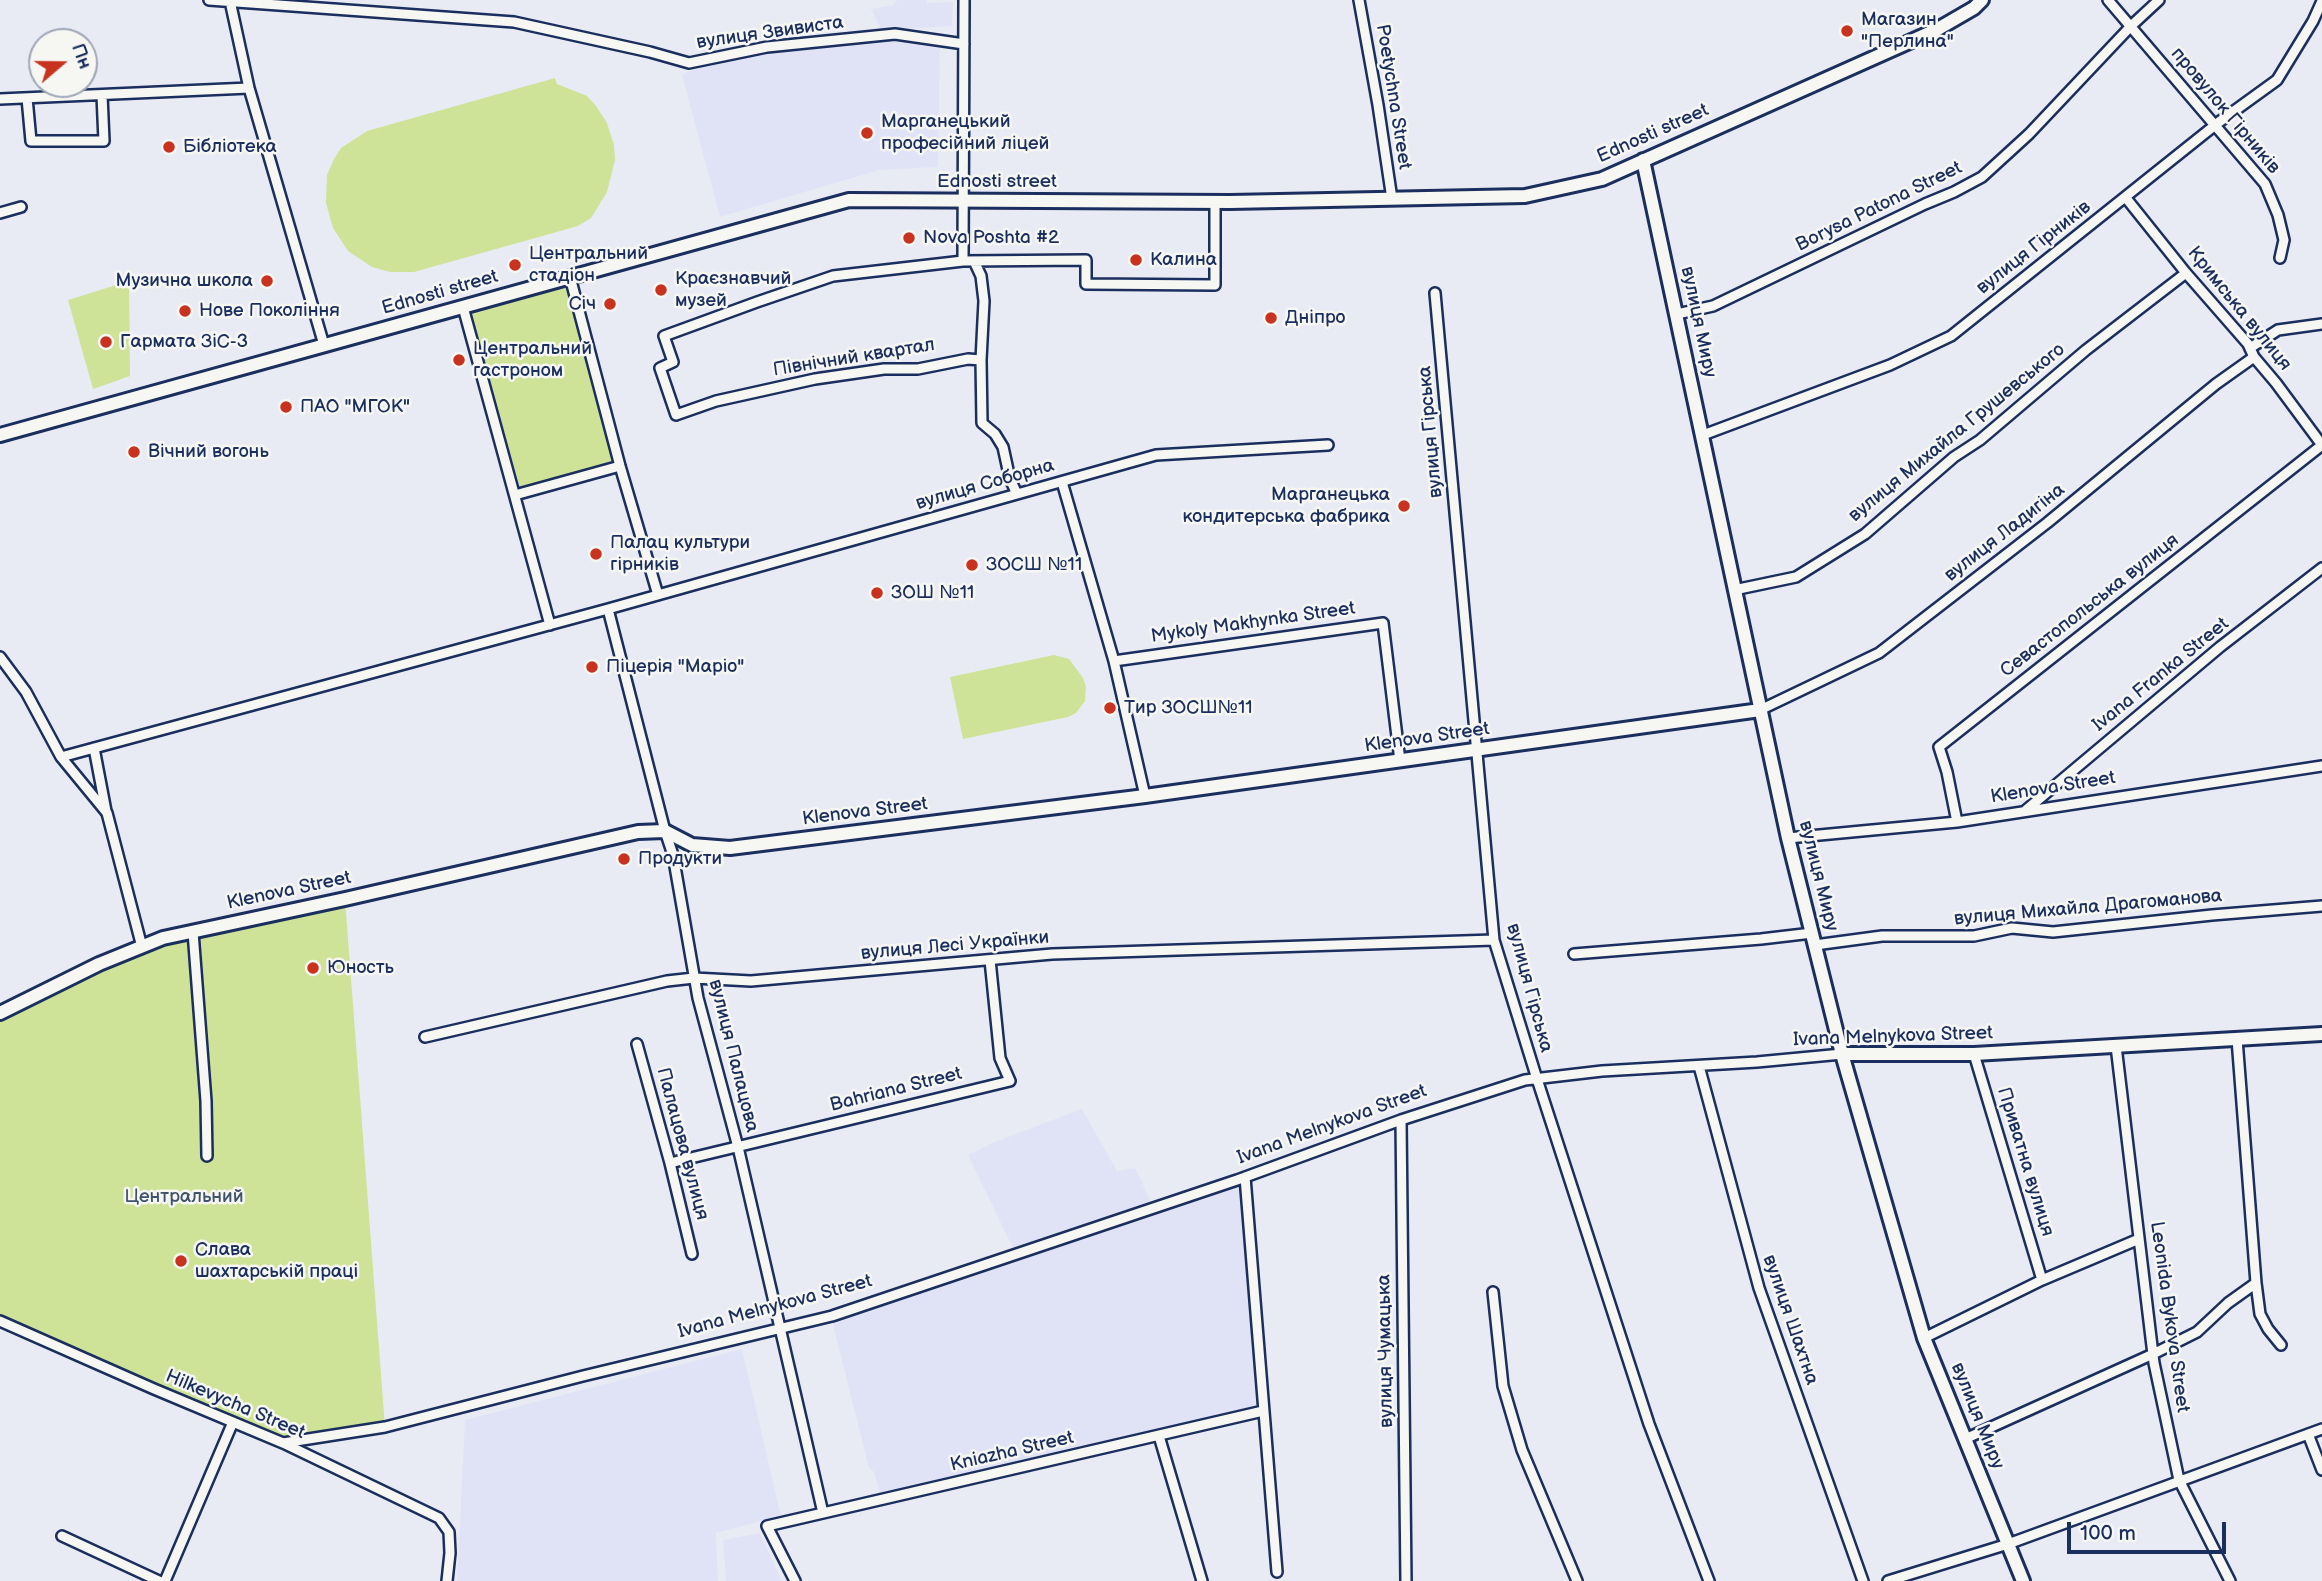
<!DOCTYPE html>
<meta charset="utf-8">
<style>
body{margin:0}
#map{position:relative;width:2322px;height:1581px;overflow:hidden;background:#e9ebf4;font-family:"Balsamiq Sans",sans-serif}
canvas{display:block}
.north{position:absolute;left:28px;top:28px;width:70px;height:70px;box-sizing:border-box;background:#f6f6f2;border:2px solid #9ea6b7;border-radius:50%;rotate:70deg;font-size:19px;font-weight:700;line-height:28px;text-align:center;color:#1b2f5e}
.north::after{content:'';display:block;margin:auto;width:24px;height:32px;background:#c8321e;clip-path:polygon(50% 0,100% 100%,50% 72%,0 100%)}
.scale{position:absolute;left:2067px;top:1522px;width:159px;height:32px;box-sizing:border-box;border:4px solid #1b2f5e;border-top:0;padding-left:9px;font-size:21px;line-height:24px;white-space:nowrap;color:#1b2f5e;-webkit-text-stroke:5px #f6f6f2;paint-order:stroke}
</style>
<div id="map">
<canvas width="2322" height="1581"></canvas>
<div class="north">Пн</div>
<div class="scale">100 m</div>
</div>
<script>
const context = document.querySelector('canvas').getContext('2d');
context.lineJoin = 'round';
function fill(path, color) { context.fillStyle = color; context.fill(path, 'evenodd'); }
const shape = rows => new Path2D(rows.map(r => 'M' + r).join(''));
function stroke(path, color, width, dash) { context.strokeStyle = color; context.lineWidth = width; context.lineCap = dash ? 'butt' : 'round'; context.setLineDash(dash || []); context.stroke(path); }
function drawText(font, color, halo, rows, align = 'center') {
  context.font = font + ' "Balsamiq Sans",sans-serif'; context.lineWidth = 5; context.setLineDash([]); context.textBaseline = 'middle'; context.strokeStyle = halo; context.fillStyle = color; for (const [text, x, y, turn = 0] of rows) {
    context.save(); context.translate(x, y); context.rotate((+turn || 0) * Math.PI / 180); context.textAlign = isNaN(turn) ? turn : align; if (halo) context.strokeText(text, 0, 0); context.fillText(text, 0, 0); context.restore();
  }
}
fill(shape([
 [897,0,927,0,927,3,953,2,952,26,881,30,871,9,894,5],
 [887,38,940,45,938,167,879,170,720,217,682,75,718,57],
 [1082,1109,1117,1171,1135,1168,1151,1202,1013,1248,968,1155,992,1143],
 [1241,1184,1258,1408,880,1494,874,1472,869,1468,832,1321],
 [742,1349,781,1516,716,1533,718,1581,457,1581,465,1420],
 [760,1533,782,1581,726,1581,723,1540]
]), '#e0e3f5');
fill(shape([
 [555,78,557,84,587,96,596,106,607,123,614,145,615,160,607,192,591,218,578,226,414,272,390,272,372,267,348,251,333,228,326,203,327,175,334,159,341,148,367,131],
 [129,281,130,376,93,389,68,300],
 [566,284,615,463,520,488,470,309],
 [1054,655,1069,659,1083,678,1086,687,1085,701,1076,713,1068,717,963,739,950,677],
 [345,899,385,1427,283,1443,0,1321,0,1013,163,938]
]), '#cee398');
const street = shape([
 [209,0,514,22,650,52,689,63,767,47,895,34,964,44],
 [964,0,963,261,1086,260,1086,284,1215,285,1215,202],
 [1359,0,1378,105,1392,199],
 [2108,0,2265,184,2278,215,2284,240,2280,258],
 [230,1,249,88,324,345],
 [27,98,31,141,104,141,102,95],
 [0,99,249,88],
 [2126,198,2186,273,2248,344,2254,357,2276,383,2322,445],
 [0,213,21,207],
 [963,261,833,276,757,302,664,336,673,362,660,368,676,415,716,401,815,379,884,369,918,369,968,359,981,360],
 [974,261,981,276,984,301,981,360,982,423,995,434,1003,447,1010,479,1017,494],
 [570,277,620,466,658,595],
 [1435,293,1494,940,1537,1079,1649,1424,1709,1581],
 [463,307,550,625],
 [1677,314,1713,306,1925,204,1954,192,1982,177,2029,134,2131,26,2159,0],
 [2250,348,2278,330,2322,324],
 [1703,435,1890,365,1951,336,2219,122,2277,80,2313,21,2322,1],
 [1062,482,1114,661,1145,796],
 [515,495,620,466],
 [1734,590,1796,577,1865,534,1954,457,1980,440,2086,350,2186,273],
 [608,609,665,831,673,855,698,998,738,1147,823,1513],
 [0,657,26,692,61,757,107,813,142,947],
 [1114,661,1383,623,1400,761],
 [1760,710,1879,653,2047,523,2216,384,2254,357],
 [94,748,106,811],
 [61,757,608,609,1156,455,1328,445],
 [2026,810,2220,647,2322,568],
 [1957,822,1947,772,1939,747,2322,445],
 [1788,838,1957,822,2322,766],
 [193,932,206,1101,207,1156],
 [1815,945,1882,936,1974,936,2012,928,2053,932,2212,915,2322,906],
 [1574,954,1761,939,1812,933],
 [425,1037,667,981,694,978,751,981,1052,954,1494,940],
 [2237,1039,2256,1283,2260,1314,2268,1329,2281,1345],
 [637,1044,670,1163,692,1254],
 [2116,1046,2154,1363,2179,1480,2230,1581],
 [1974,1054,2042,1280],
 [1699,1066,1759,1288,1863,1581],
 [1401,1120,1406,1581],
 [670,1163,1010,1081,1000,1058,990,960],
 [1245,1177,1277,1572],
 [1493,1292,1503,1386,1522,1450,1577,1581],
 [0,1321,154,1389,283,1443,439,1518,449,1532,450,1553,447,1581],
 [1924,1338,2042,1280,2139,1239],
 [2308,1434,2322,1470],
 [1159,1436,1202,1581],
 [1965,1439,2153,1354,2197,1332,2228,1303,2256,1283],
 [283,1443,385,1427,583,1376,832,1316,1237,1180,1401,1120,1525,1080,1602,1071,1757,1062,1842,1054],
 [62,1536,159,1581],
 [165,1581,233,1422],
 [795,1581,767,1526,1263,1411],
 [1888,1581,2008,1544,2322,1429]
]);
const secondary = shape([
 [1643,160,1788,838,1842,1054,1924,1338,2023,1581],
 [0,435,849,200,1230,202,1525,196,1602,179,1936,30,1974,8,1982,0],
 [0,1013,99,964,163,938,345,899,638,832,665,831,692,845,730,848,1145,796,1760,710],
 [1842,1054,1974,1054,2322,1034]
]);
stroke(street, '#1b2f5e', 14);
stroke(secondary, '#1b2f5e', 18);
stroke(street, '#f6f6f2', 9);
stroke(secondary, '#f6f6f2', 12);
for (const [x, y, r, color] of [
 [1847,31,7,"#c8321e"],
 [867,133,7,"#c8321e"],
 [169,147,7,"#c8321e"],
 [909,238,7,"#c8321e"],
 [1136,260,7,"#c8321e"],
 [515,265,7,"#c8321e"],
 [267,281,7,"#c8321e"],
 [661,290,7,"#c8321e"],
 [610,304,7,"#c8321e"],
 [185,311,7,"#c8321e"],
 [1271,318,7,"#c8321e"],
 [106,342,7,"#c8321e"],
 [459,360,7,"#c8321e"],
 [286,407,7,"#c8321e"],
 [134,452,7,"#c8321e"],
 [1404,506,7,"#c8321e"],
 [596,554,7,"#c8321e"],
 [972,565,7,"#c8321e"],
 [877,593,7,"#c8321e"],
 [592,667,7,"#c8321e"],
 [1110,708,7,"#c8321e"],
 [624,859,7,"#c8321e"],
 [313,968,7,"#c8321e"],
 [181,1261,7,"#c8321e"]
]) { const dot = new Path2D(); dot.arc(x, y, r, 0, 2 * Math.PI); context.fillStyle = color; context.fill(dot); stroke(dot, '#f6f6f2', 2.5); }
drawText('19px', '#1b2f5e', '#f6f6f2', [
 ["Магазин",1861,20],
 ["\"Перлина\"",1861,42],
 ["Марганецький",881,122],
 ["професійний ліцей",881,144],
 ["Бібліотека",183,147],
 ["Nova Poshta #2",923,238],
 ["Центральний",529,254],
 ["стадіон",529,276],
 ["Калина",1150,260],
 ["Краєзнавчий",675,279],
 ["музей",675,301],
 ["Музична школа",253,281,"right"],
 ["Січ",596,304,"right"],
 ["Нове Покоління",199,311],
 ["Дніпро",1285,318],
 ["Гармата ЗіС-3",120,342],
 ["Центральний",473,349],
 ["гастроном",473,371],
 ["ПАО \"МГОК\"",300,407],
 ["Вічний вогонь",148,452],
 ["Марганецька",1390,495,"right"],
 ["кондитерська фабрика",1390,517,"right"],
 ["Палац культури",610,543],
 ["гірників",610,565],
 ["ЗОСШ №11",986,565],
 ["ЗОШ №11",891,593],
 ["Піцерія \"Маріо\"",606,667],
 ["Тир ЗОСШ№11",1124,708],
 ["Продукти",638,859],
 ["Юность",327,968],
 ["Слава",195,1250],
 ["шахтарській праці",195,1272]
], 'left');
drawText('19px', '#1b2f5e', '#f6f6f2', [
 ["вулиця Звивиста",770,33,-8],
 ["Poetychna Street",1393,97,81],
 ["провулок Гірників",2225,111,50],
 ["Ednosti street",1653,134,-24],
 ["Ednosti street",997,182],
 ["Borysa Patona Street",1879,207,-26],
 ["вулиця Гірників",2034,248,-38],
 ["Ednosti street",440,293,-16],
 ["Кримська вулиця",2239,309,51],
 ["вулиця Миру",1698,322,78],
 ["Північний квартал",854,358,-9],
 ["вулиця Гірська",1431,432,-95],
 ["вулиця Михайла Грушевського",1957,433,-39],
 ["вулиця Соборна",985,485,-16],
 ["вулиця Ладигіна",2005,533,-38],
 ["Севастопольська вулиця",2090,606,-38],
 ["Mykoly Makhynka Street",1253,623,-8],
 ["Ivana Franka Street",2161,675,-39],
 ["Klenova Street",1427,738,-8],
 ["Klenova Street",2053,788,-9],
 ["Klenova Street",865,812,-7],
 ["вулиця Миру",1818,876,76],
 ["Klenova Street",289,891,-12],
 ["вулиця Михайла Драгоманова",2088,908,-5],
 ["вулиця Лесі Українки",955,946,-5],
 ["вулиця Гірська",1529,988,75],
 ["Ivana Melnykova Street",1893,1037,-2],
 ["вулиця Палацова",733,1056,76],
 ["Bahriana Street",896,1090,-14],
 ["Ivana Melnykova Street",1332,1125,-20],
 ["Палацова вулиця",682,1144,75],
 ["Приватна вулиця",2025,1162,73],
 ["Ivana Melnykova Street",775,1307,-15],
 ["Leonida Bykova Street",2169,1317,82],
 ["вулиця Шахтна",1790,1320,71],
 ["вулиця Чумацька",1386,1351,-91],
 ["Hilkevycha Street",235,1405,23],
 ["вулиця Миру",1977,1416,68],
 ["Kniazha Street",1012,1452,-13]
]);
drawText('19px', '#3f536a', '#f6f6f2', [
 ["Центральний",184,1197]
]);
</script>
